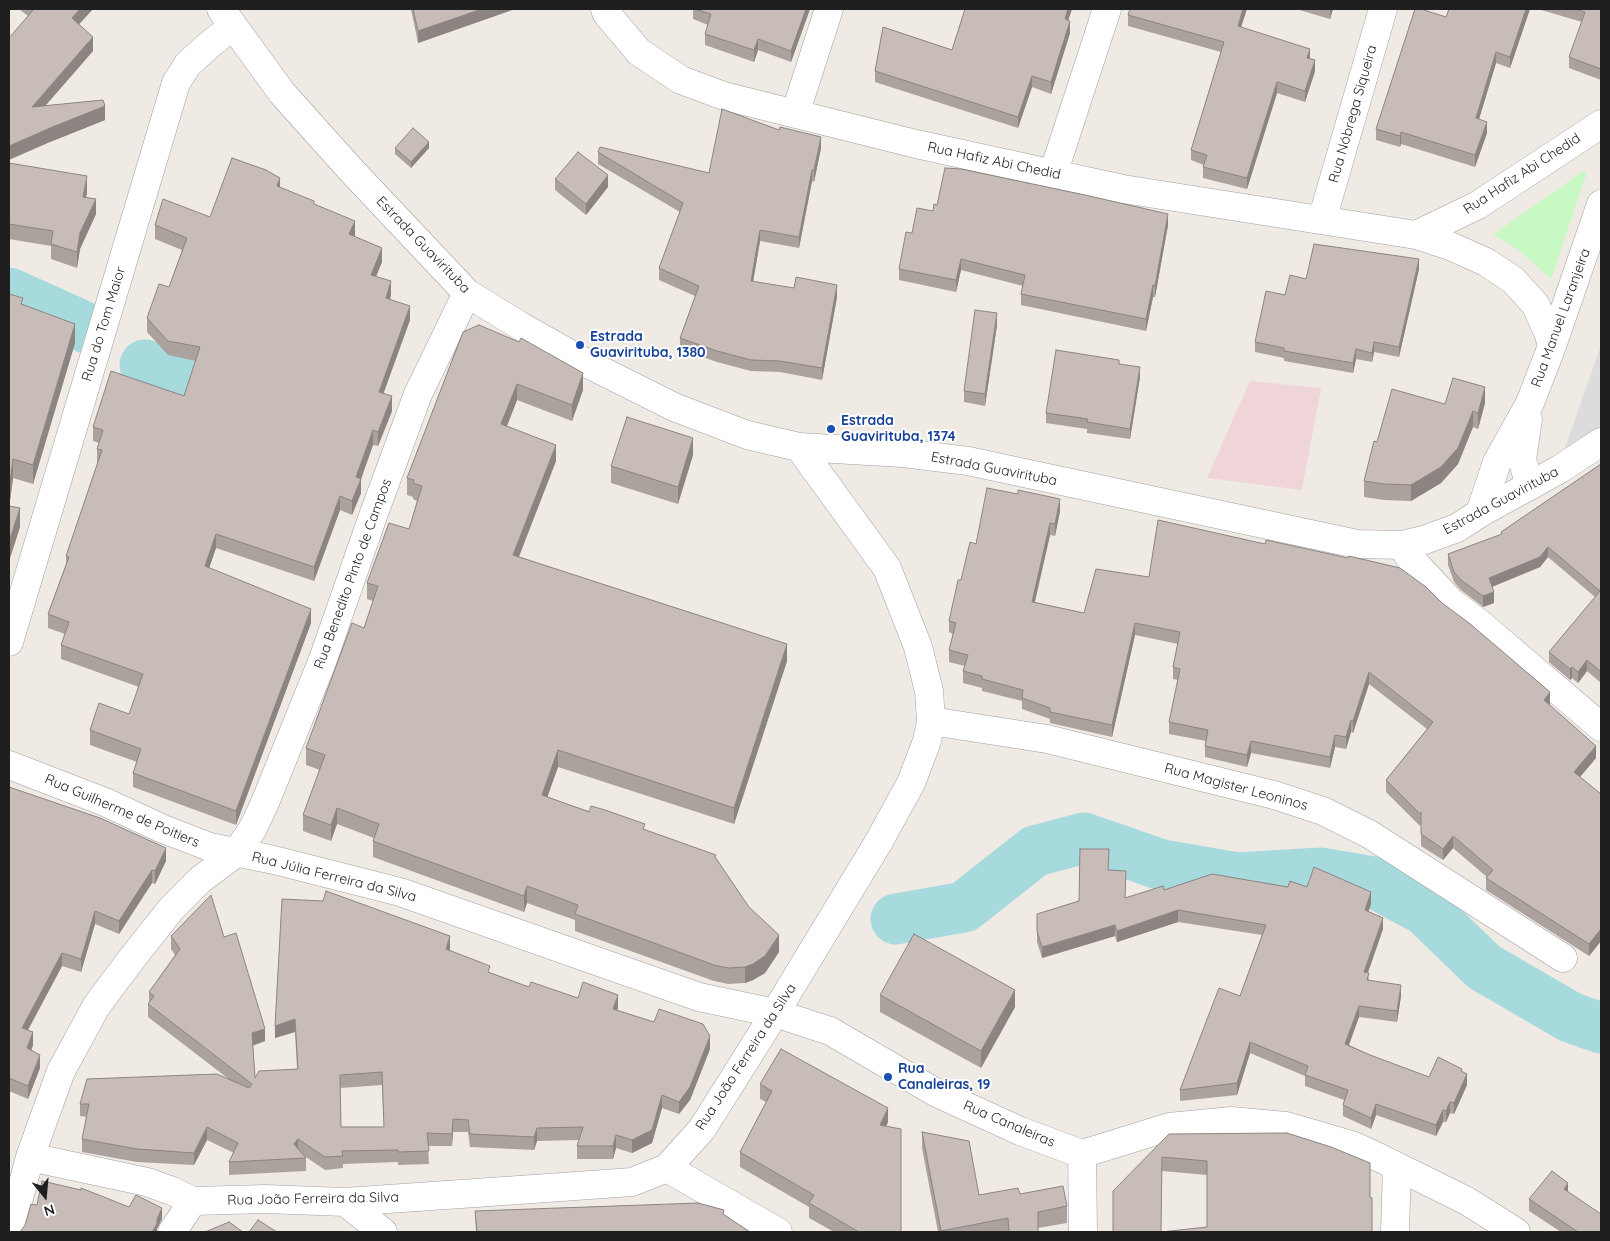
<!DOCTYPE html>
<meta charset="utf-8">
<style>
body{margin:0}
#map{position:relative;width:1610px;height:1241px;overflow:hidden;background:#f0eae5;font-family:Quicksand,sans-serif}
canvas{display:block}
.frame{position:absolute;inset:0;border:10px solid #1f1f1f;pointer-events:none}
.north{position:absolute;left:20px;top:1171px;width:50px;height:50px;-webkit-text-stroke:4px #fff;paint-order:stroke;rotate:163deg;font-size:14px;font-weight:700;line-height:20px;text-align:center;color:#1f1f1f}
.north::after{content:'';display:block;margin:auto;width:18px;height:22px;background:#1f1f1f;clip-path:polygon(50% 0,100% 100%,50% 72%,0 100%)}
</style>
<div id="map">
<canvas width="1610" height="1241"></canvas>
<div class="frame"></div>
<div class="north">N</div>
</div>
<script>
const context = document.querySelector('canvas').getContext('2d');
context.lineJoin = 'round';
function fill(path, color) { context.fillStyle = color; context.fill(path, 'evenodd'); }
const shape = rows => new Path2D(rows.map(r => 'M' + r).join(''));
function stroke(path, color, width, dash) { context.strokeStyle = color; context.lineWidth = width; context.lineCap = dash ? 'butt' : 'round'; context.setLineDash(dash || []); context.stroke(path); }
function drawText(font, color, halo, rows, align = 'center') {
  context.font = font + ' Quicksand,sans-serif'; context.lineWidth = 4; context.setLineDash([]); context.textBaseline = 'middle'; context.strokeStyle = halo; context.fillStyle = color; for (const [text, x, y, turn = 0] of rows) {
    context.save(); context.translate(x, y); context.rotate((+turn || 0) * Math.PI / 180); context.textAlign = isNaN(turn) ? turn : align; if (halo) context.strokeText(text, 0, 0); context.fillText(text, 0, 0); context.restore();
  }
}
fill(shape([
 [1601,345,1601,443,1561,459]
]), '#dddcdc');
fill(shape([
 [1250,381,1321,388,1302,490,1207,478]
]), '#f0d5d8');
fill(shape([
 [1587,172,1586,175,1551,279,1519,250,1494,235,1495,233,1582,172]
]), '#c8f9c3');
stroke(shape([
 [9,293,89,329],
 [145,365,252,416],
 [896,919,964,907,1035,851,1084,838,1162,865,1237,878,1320,873,1373,882,1425,910,1484,967,1570,1017,1601,1028]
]), '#a6dadd', 51);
const minor = shape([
 [605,9,607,14,639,52,681,80,724,96,916,144,1123,189,1416,235,1450,246,1486,262,1513,280,1535,304,1548,332,1552,346],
 [795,114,829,9],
 [1053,174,1107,9],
 [1322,220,1383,9],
 [1416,235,1478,205,1601,124],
 [1528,419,1522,459,1530,486],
 [1480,513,1497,462,1530,403,1552,346,1601,204],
 [1402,545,1409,557,1451,602,1479,623,1601,727],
 [9,642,176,83,188,64,209,45,233,26],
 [931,721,1047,739,1274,795,1323,811,1369,834,1563,958],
 [9,765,105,802,163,829,210,847,274,860,400,892,699,997,775,1013,830,1031,935,1092,1020,1131,1082,1154],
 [1082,1154,1169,1127,1231,1121,1286,1126,1354,1146,1382,1159,1467,1201,1516,1232],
 [1082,1154,1083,1232],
 [30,1157,147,1182,172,1191,193,1201,265,1199,345,1202,562,1187,632,1182,667,1168,702,1129,775,1013,878,843,911,783,927,741,931,721,929,691,918,647,887,568,799,447],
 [667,1168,778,1232],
 [345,1202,383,1232],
 [10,1232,30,1157,61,1071,97,1005,133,957,172,908,201,879,236,853,252,830,264,805,322,662,373,516,418,394,467,293],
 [172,1232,193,1201],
 [1395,1232,1397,1167]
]);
const tertiary = shape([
 [221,9,282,93,351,170,467,293,522,327,584,362,674,407,747,435,799,447,903,453,968,461,1357,544,1402,545,1424,540,1457,528,1480,513,1560,469,1601,442]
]);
stroke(minor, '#a0a0a0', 29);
stroke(tertiary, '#a0a0a0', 29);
stroke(minor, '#fff', 28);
stroke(tertiary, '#fff', 28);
fill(shape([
 [19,9,93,9,79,24,93,51,45,106,105,120,50,142,28,16],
 [411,9,515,9,418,43],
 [693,9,810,9,791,62,758,50,754,62,705,45,705,34,708,25,693,19],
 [965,9,1072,9,1068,20,1070,33,1051,94,1032,87,1018,128,875,82,875,71,952,50],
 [1296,9,1333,9,1330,19],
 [1530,9,1510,68,1496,63,1479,119,1487,133,1475,167,1401,144,1400,147,1376,140,1376,129],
 [1538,9,1601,9,1601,80,1569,68,1569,57,1582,22],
 [1128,15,1241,27,1310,59,1315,71,1305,102,1277,93,1247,189,1203,178,1203,167,1204,165,1191,160,1191,150,1221,52,1128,26],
 [395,148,429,148,411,168,395,154],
 [821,148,814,182,812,181,799,248,760,241,753,282,837,297,822,380,780,372,751,371,717,362,680,349,680,338,695,296,659,280,659,268,680,212,598,164,598,152,709,173],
 [9,163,87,192,86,197,96,214,80,249,77,268,51,259,51,246,9,239],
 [555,179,608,187,586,215,555,190],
 [280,187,314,204,355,235,354,236,382,262,376,276,391,295,390,299,410,320,383,393,392,411,378,446,373,445,361,479,361,493,352,515,340,510,314,581,216,548,209,568,311,623,236,825,133,787,133,773,137,762,90,745,90,730,129,714,139,687,61,659,61,645,65,634,48,628,48,614,66,564,66,556,98,463,97,463,97,449,99,443,93,441,93,427,184,396,196,361,168,355,147,332,147,318,169,287,182,250,155,239,155,225,210,217],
 [937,205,1168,225,1155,297,1153,297,1146,331,1021,305,1021,294,1023,286,961,270,956,292,899,280,899,269,912,233,933,211],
 [1419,269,1399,357,1374,352,1372,362,1356,359,1353,373,1284,361,1284,358,1255,352,1255,342,1285,295,1306,279],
 [9,294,75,343,33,484,13,478,9,506,20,527,10,558,9,558],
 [997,325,985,406,964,402,964,391],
 [463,332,583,390,572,421,517,400,507,426,556,461,519,557,787,661,734,824,558,767,547,797,645,830,716,858,779,952,765,973,753,980,745,983,728,984,714,981,575,931,575,920,527,903,524,912,373,857,373,841,374,838,337,824,331,841,303,831,303,815,320,770,306,765,306,748,364,628,373,601,367,599,367,583,409,529,417,501,413,499,413,497,407,495,407,478],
 [1119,364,1140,377,1130,439,1087,433,1087,429,1046,423,1046,413],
 [1485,403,1478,429,1473,427,1458,464,1441,483,1411,501,1384,500,1364,497,1364,481,1445,404],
 [693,455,678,504,611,483,611,466],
 [1601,464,1601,683,1587,671,1578,683,1572,678,1570,680,1549,662,1549,652,1595,597,1548,557,1540,567,1492,587,1494,603,1483,607,1461,590,1454,582,1448,565,1448,554,1501,535,1501,532],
 [1018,494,1060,511,1055,536,1050,535,1035,602,1084,613,1149,577,1442,603,1550,704,1549,705,1596,758,1580,777,1601,794,1601,941,1589,956,1486,890,1486,878,1487,877,1453,848,1443,860,1421,846,1421,824,1420,826,1386,792,1386,780,1427,729,1369,684,1353,733,1351,732,1346,749,1335,747,1330,768,1251,753,1247,767,1205,757,1205,746,1206,741,1169,734,1169,722,1178,680,1173,679,1173,667,1178,644,1135,635,1112,737,1050,723,1050,719,1022,709,1022,701,982,691,982,688,963,683,963,671,965,666,949,662,949,650,953,634,949,632,949,621,961,580,976,544],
 [9,787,166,861,155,884,152,883,119,934,95,924,81,972,62,966,28,1030,33,1045,31,1051,40,1068,28,1099,9,1091],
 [1108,870,1126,898,1164,890,1307,887,1371,904,1368,912,1383,929,1368,973,1369,981,1401,996,1397,1022,1359,1017,1349,1045,1370,1055,1429,1077,1462,1071,1467,1085,1454,1114,1450,1113,1446,1122,1443,1122,1436,1136,1376,1115,1371,1129,1343,1116,1343,1105,1344,1100,1305,1086,1305,1076,1250,1053,1237,1095,1180,1101,1180,1090,1240,996,1262,935,1178,922,1117,942,1115,936,1042,958,1037,942,1037,914,1079,901],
 [171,936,224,937,265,1041,253,1045,255,1078,297,1069,295,1032,275,1038,275,1026,450,948,450,950,490,973,529,987,618,1008,617,1010,710,1049,690,1100,679,1114,662,1108,652,1143,632,1153,616,1148,613,1159,577,1159,577,1146,579,1140,537,1141,534,1150,470,1147,468,1132,453,1132,452,1146,428,1146,429,1164,398,1165,398,1162,343,1164,343,1168,325,1170,303,1155,306,1158,306,1171,229,1175,229,1162,234,1153,207,1140,194,1165,137,1162,82,1152,82,1139,87,1117,80,1116,80,1104,230,1080,148,1017,148,1004,149,1003,149,992,175,955,171,949],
 [382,1085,384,1127,341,1127,340,1088],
 [880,995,1015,1007,981,1068,880,1012],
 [760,1084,888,1122,886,1126,901,1232,834,1232,809,1218,809,1207,740,1167,740,1152,766,1102,760,1099],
 [922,1132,979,1195,1020,1194,1067,1206,1067,1223,1038,1228,1038,1232,938,1232,922,1148],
 [1169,1134,1370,1197,1207,1227,1207,1175,1162,1171,1113,1232],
 [1568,1192,1601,1232,1561,1232,1529,1211,1529,1199],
 [475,1211,724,1215,750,1232,476,1232]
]), '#aba29e');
fill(shape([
 [80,9,93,9,72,32,72,18],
 [482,9,515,9,418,43,418,31],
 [806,9,810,9,791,62,791,51],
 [1068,9,1072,9,1065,30,1065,19],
 [1243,9,1247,9,1238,37,1238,26],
 [1330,9,1333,9,1330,19],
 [1526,9,1530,9,1510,68,1510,57],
 [1070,21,1070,33,1051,94,1051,82],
 [93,37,93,51,32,121,32,107],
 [758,39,758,50,754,62,754,50],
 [1310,49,1310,60,1307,58],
 [1496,52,1496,63,1476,129,1476,118],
 [1315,60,1315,71,1305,102,1305,91],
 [1032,76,1032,87,1018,128,1018,117],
 [1277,82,1277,93,1247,189,1247,178],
 [105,106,105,120,50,142,9,160,9,146,50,128],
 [1487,122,1487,133,1475,167,1475,155],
 [1401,132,1401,144,1400,147,1400,136],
 [821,137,821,148,814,182,814,170],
 [429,142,429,148,411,168,411,162],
 [812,170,812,181,799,248,799,237],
 [608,175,608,187,586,215,586,204],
 [87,176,87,192,83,212,83,197],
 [280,178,280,192,277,186],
 [96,199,96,214,80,249,77,268,77,252,80,233],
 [1168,214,1168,225,1155,297,1155,286],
 [355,221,355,235,349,248,349,234],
 [760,230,760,241,751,293,751,281],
 [382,248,382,262,371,289,371,275],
 [961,259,961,270,956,292,956,280],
 [1419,259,1419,269,1399,357,1399,347],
 [391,281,391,295,386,312,386,298],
 [837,285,837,297,822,380,822,368],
 [1153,285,1153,297,1146,331,1146,319],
 [410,306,410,320,379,406,379,392],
 [997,313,997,325,985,406,985,394],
 [75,324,75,343,33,484,33,465],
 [1374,342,1374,352,1372,362,1372,353],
 [1356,349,1356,359,1353,373,1353,363],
 [1140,367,1140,377,1130,439,1130,429],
 [583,373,583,390,572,421,572,405],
 [517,384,517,400,501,441,501,424],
 [1485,387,1485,403,1478,429,1478,413],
 [392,396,392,411,378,446,378,432],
 [1473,411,1473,427,1458,464,1441,483,1411,501,1411,485],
 [373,430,373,445,361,479,361,493,352,515,352,501,356,477],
 [693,438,693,455,678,504,678,487],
 [556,445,556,461,513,571,513,555],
 [13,459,13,478,9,509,9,490],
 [340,496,340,510,314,581,314,567],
 [1060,499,1060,511,1055,536,1055,524],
 [20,508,20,527,10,558,10,539],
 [1050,523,1050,535,1032,613,1032,602],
 [216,534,216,548,205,580,205,566],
 [1548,547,1548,557,1540,567,1489,588,1489,578],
 [1494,592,1494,603,1483,607,1483,596],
 [311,609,311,623,236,825,236,811],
 [1135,623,1135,635,1112,737,1112,725],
 [787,644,787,661,734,824,734,808],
 [1587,660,1587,671,1578,683,1578,672],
 [1572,667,1572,678,1570,680,1570,669],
 [1369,672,1369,684,1353,733,1353,721],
 [1550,692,1550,704,1544,712,1544,700],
 [1351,720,1351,732,1346,749,1346,737],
 [1335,735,1335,747,1330,768,1330,757],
 [1251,741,1251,753,1247,767,1247,755],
 [1596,746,1596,758,1574,784,1574,772],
 [558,750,558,767,542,812,542,795],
 [337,808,337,824,331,841,331,825],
 [1453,836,1453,848,1443,860,1443,849],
 [166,848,166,861,155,884,155,871],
 [152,870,152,883,119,934,119,921],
 [527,886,527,903,524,912,524,896],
 [1371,892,1371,904,1365,921,1365,910],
 [1178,910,1178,922,1117,942,1117,931],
 [95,911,95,924,81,972,81,959],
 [1383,918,1383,929,1364,983,1364,972],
 [1115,925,1115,936,1042,958,1042,947],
 [1601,929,1601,941,1589,956,1589,944],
 [779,935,779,952,765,973,753,980,745,983,745,967],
 [450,936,450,948,446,962,446,949],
 [62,953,62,966,22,1041,22,1028],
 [1401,985,1401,996,1397,1022,1397,1011],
 [1015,990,1015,1007,981,1068,981,1051],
 [618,995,618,1008,613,1021,613,1009],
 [1359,1006,1359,1017,1345,1055,1345,1044],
 [295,1019,295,1032,275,1038,275,1026],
 [265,1029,265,1041,252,1046,252,1033],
 [33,1032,33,1045,27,1061,27,1048],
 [710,1036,710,1049,690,1100,679,1114,679,1102],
 [1250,1042,1250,1053,1237,1095,1237,1083],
 [40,1055,40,1068,28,1099,28,1086],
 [1467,1074,1467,1085,1454,1114,1454,1103],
 [662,1095,662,1108,652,1143,632,1153,632,1140],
 [1450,1102,1450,1113,1446,1122,1446,1111],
 [1376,1104,1376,1115,1371,1129,1371,1118],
 [888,1108,888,1122,880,1140,880,1125],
 [1443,1110,1443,1122,1436,1136,1436,1125],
 [453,1119,453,1132,452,1146,452,1134],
 [207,1127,207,1140,194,1165,194,1153],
 [537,1128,537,1141,534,1150,534,1137],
 [616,1135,616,1148,613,1159,613,1146],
 [298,1139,298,1152,294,1144],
 [1568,1183,1568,1195,1564,1189],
 [162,1208,162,1219,157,1229,157,1232,152,1232,157,1219]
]), '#8b8481');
const building = shape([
 [34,9,80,9,72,18,93,37,32,107,103,100,105,106,50,128,9,146,9,38,34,9],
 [413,9,482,9,418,31,413,9],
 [695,9,806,9,791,51,758,39,754,50,705,34,711,14,695,9],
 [965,9,1068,9,1065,19,1070,21,1051,82,1032,76,1018,117,875,71,883,27,952,50,965,9],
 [1130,9,1243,9,1238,26,1310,49,1307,58,1315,60,1305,91,1277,82,1247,178,1203,167,1207,155,1191,150,1224,42,1128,15,1130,9],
 [1415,9,1421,9,1446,17,1449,9,1526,9,1510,57,1496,52,1476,118,1487,122,1475,155,1401,132,1400,136,1376,129,1415,9],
 [1574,9,1601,9,1601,69,1569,57,1585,12,1574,9],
 [722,109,779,130,780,127,821,137,814,170,812,170,799,237,760,230,751,281,794,288,796,277,837,285,822,368,780,361,751,360,717,351,680,338,699,286,659,268,683,203,598,152,600,147,709,173,722,109],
 [413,128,429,142,411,162,395,148,413,128],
 [578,152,608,175,586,204,555,179,578,152],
 [232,158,266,170,280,178,277,186,314,201,314,204,355,221,349,234,382,248,371,275,391,281,386,298,410,306,379,392,392,396,378,432,373,430,356,477,361,479,352,501,340,496,314,567,216,534,205,566,311,609,236,811,133,773,141,749,90,730,99,703,129,714,143,674,61,645,69,622,48,614,69,557,66,556,102,450,97,449,103,430,93,427,111,371,184,396,200,347,168,341,147,318,159,284,169,287,187,238,155,225,163,199,210,217,232,158],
 [9,163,87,176,83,197,96,199,80,233,77,252,51,244,53,231,9,224,9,163],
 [945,168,961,169,1085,195,1168,214,1155,286,1153,285,1146,319,1021,294,1025,275,961,259,956,280,899,269,906,232,912,233,917,208,933,211,934,204,937,205,945,168],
 [1314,244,1419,259,1399,347,1374,342,1372,353,1356,349,1353,363,1284,351,1284,348,1255,342,1266,291,1285,295,1290,275,1306,279,1314,244],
 [9,294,23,298,21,304,75,324,33,465,13,459,9,490,9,294],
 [975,310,997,313,985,394,964,391,975,310],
 [479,325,519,342,521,338,583,373,572,405,517,384,501,424,556,445,513,555,787,644,734,808,558,750,542,795,589,812,591,806,605,810,645,824,643,829,716,855,715,857,749,907,779,935,765,956,753,964,745,967,728,968,714,965,575,914,578,905,527,886,524,896,373,841,379,824,337,808,331,825,303,815,325,755,306,748,352,623,364,628,378,586,367,583,389,523,409,529,422,486,413,483,414,480,407,478,463,332,479,325],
 [1056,350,1119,360,1119,364,1140,367,1130,429,1087,422,1088,419,1046,413,1056,350],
 [1453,378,1485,387,1478,413,1473,411,1458,448,1441,467,1411,485,1384,484,1364,481,1374,441,1377,442,1392,389,1445,404,1453,378],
 [627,417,693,438,678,487,611,466,627,417],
 [1601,464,1601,672,1587,660,1578,672,1572,667,1570,669,1549,652,1600,591,1548,547,1540,557,1489,578,1494,592,1483,596,1461,580,1454,572,1448,554,1502,534,1501,532,1601,464],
 [987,488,1018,494,1018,490,1060,499,1055,524,1050,523,1032,602,1084,613,1096,569,1149,577,1158,520,1265,544,1266,540,1348,558,1349,556,1400,568,1426,587,1442,603,1469,623,1550,692,1544,700,1596,746,1574,772,1601,794,1601,929,1589,944,1486,878,1493,870,1453,836,1443,849,1421,834,1421,812,1420,814,1386,780,1433,722,1369,672,1353,721,1351,720,1346,737,1335,735,1330,757,1251,741,1247,755,1205,746,1208,730,1169,722,1180,669,1173,667,1180,632,1135,623,1112,725,1050,712,1050,708,1022,698,1023,690,982,679,982,676,963,671,968,655,949,650,956,623,949,621,958,580,961,580,970,542,976,544,987,488],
 [9,506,20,508,10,539,9,539,9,506],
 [9,787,100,818,166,848,155,871,152,870,119,921,95,911,81,959,62,953,22,1028,33,1032,27,1048,40,1055,28,1086,9,1078,9,787],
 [1080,849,1109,849,1108,870,1126,871,1125,898,1163,886,1164,890,1212,874,1288,887,1290,881,1307,887,1314,867,1371,892,1365,910,1383,918,1364,972,1369,973,1367,980,1401,985,1397,1011,1359,1006,1345,1044,1370,1055,1429,1077,1438,1057,1462,1069,1461,1071,1467,1074,1454,1103,1450,1102,1446,1111,1443,1110,1436,1125,1376,1104,1371,1118,1343,1105,1348,1090,1305,1075,1308,1066,1250,1042,1237,1083,1180,1090,1219,988,1240,996,1266,925,1178,910,1117,931,1115,925,1042,947,1037,931,1037,914,1079,901,1080,849],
 [326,891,450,936,446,949,490,966,488,972,529,987,531,982,578,998,583,982,618,995,613,1009,654,1022,659,1009,703,1024,710,1036,690,1087,679,1102,662,1095,652,1130,632,1140,616,1135,613,1146,577,1146,583,1127,537,1128,534,1137,470,1134,468,1120,453,1119,452,1134,427,1133,429,1151,398,1152,398,1150,342,1151,343,1156,325,1157,298,1139,294,1144,306,1158,229,1162,238,1143,207,1127,194,1153,137,1149,82,1139,89,1104,80,1104,87,1079,217,1074,249,1088,252,1084,148,1004,154,996,149,992,180,949,171,936,211,895,224,937,236,933,265,1029,252,1033,255,1078,259,1071,298,1069,295,1019,275,1026,282,899,323,901,326,891],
 [382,1072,384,1127,341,1127,340,1075,382,1072],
 [914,934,1015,990,981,1051,880,995,914,934],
 [781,1049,888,1108,880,1125,901,1129,901,1232,859,1232,809,1203,814,1195,740,1152,772,1091,760,1084,781,1049],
 [922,1132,969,1141,979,1195,1018,1188,1020,1194,1063,1186,1067,1206,1038,1212,1038,1232,1009,1232,1008,1218,941,1231,922,1132],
 [1287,1133,1331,1147,1370,1163,1370,1197,1372,1198,1372,1232,1161,1232,1207,1227,1207,1161,1162,1157,1161,1232,1113,1232,1113,1191,1169,1134,1287,1133],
 [1552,1171,1568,1183,1564,1189,1601,1214,1601,1232,1578,1232,1529,1199,1552,1171],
 [42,1181,81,1190,81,1188,129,1207,136,1195,162,1208,157,1219,157,1224,152,1232,20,1232,25,1225,31,1204,37,1205,42,1181],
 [698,1203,724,1210,723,1214,750,1232,477,1232,475,1211,698,1203],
 [258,1220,277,1232,249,1232,258,1220],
 [229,1222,243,1232,205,1232,229,1222]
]);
fill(building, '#c7bcb8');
stroke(building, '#8b8481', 1);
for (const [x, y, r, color] of [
 [580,345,5,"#1a4fb4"],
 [831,429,5,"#1a4fb4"],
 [888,1077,5,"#1a4fb4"]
]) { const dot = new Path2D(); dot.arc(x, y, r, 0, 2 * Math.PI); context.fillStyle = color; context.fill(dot); stroke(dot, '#fff', 2); }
drawText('14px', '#1f1f1f', '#fff', [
 ["Rua Nóbrega Siqueira",1353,114,-74],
 ["Rua Hafiz Abi Chedid",994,161,12],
 ["Rua Hafiz Abi Chedid",1522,174,-33],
 ["Estrada Guavirituba",423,245,46],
 ["Rua Manuel Laranjeira",1561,318,-70],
 ["Rua do Tom Maior",104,324,-73],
 ["Estrada Guavirituba",994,469,11],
 ["Estrada Guavirituba",1501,501,-28],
 ["Rua Benedito Pinto de Campos",353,574,-70],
 ["Rua Magister Leoninos",1236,787,15],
 ["Rua Guilherme de Poitiers",122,811,23],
 ["Rua Júlia Ferreira da Silva",334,877,14],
 ["Rua João Ferreira da Silva",746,1057,-57],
 ["Rua Canaleiras",1009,1124,23],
 ["Rua João Ferreira da Silva",313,1199,-1]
]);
drawText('bold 14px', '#164399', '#fff', [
 ["Estrada",590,337],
 ["Guavirituba, 1380",590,353],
 ["Estrada",841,421],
 ["Guavirituba, 1374",841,437],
 ["Rua",898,1069],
 ["Canaleiras, 19",898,1085]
], 'left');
</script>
